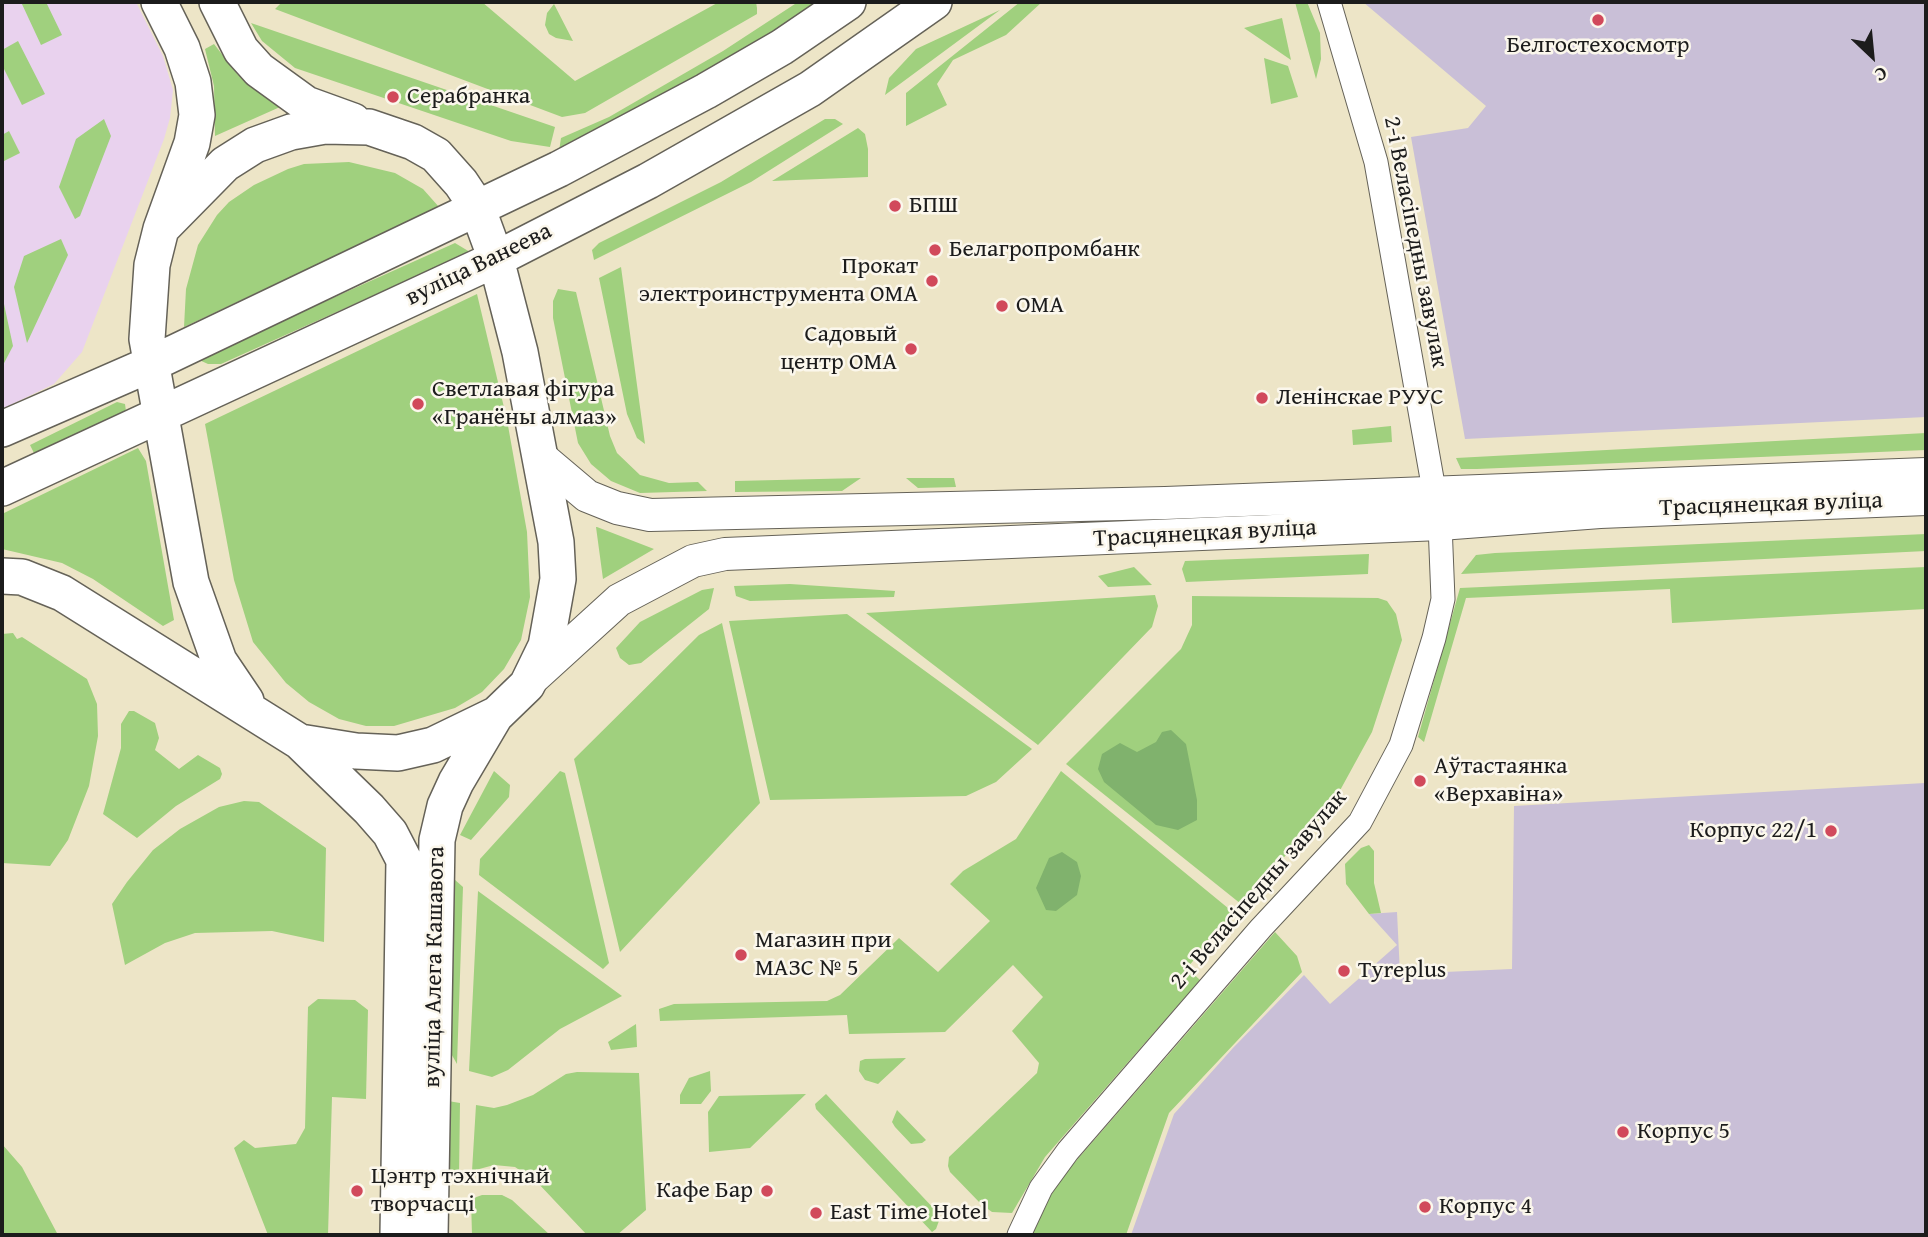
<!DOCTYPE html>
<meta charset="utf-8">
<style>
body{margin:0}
#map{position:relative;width:1928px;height:1237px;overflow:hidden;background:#ede5c7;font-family:"Gentium Book Plus",serif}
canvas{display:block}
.frame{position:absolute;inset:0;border:4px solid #1c1c1c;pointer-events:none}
.north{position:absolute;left:1837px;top:21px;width:70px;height:70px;-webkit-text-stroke:5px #fbf7ec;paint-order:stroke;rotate:154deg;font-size:19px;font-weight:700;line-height:28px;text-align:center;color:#1c1c1c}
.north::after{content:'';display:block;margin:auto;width:24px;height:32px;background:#1c1c1c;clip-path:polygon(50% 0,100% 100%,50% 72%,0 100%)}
</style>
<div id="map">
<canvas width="1928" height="1237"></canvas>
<div class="frame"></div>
<div class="north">С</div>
</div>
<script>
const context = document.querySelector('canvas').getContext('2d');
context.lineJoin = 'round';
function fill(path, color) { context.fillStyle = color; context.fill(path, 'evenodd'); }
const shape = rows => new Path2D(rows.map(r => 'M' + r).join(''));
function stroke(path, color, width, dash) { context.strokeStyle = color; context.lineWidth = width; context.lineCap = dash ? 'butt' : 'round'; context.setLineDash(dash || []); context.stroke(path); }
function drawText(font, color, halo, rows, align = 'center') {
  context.font = font + ' "Gentium Book Plus",serif'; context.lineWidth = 5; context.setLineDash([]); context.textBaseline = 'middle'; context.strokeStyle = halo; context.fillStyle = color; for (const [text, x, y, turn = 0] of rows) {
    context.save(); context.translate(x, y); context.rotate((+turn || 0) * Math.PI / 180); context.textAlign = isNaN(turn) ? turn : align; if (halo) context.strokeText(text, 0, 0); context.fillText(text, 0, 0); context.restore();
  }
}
fill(shape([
 [2,2,136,2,163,56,173,90,170,118,164,139,82,352,54,384,2,409]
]), '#e9d2ee');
fill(shape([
 [1363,2,1926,2,1926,417,1465,439,1411,137,1468,128,1486,106],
 [1924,761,1926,761,1926,1235,1131,1235,1174,1114,1233,1048,1304,975,1330,1004,1397,945,1369,914,1397,912,1400,974,1512,969,1514,806,1925,783]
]), '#c9bfd7');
fill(shape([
 [21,2,46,2,62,35,41,45],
 [282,2,482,2,575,81,719,2,756,2,757,8,757,14,585,113,562,117,275,9],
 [798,2,820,2,752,48,559,151,561,138,609,117,723,51],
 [1020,2,1042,2,1006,35,953,60,937,84,947,105,906,126,906,93],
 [1295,2,1307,2,1320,33,1321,59,1316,79],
 [554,4,573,41,556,38,549,34,545,25,547,13],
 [1000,10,885,95,889,78,916,49],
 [1282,18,1291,60,1244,28],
 [251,23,555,127,550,147,511,141,295,68,262,41],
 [18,41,45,94,22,105,2,65,2,50],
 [214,44,238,75,280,107,215,136,214,86,205,49],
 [1264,58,1288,66,1298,97,1271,104],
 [104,119,111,136,80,216,75,219,59,187,76,139],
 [825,119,835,119,843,124,751,182,594,260,592,250,599,243,721,182],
 [858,128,865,134,868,149,868,177,772,181],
 [9,131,20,153,2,162,2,135],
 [349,162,395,173,423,189,439,207,184,327,186,289,198,245,217,215,229,202,254,185,288,169,304,164],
 [61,239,68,255,27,343,14,287,24,256],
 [455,243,470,252,221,364,208,364,197,359],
 [621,267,645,444,637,438,627,414,599,278],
 [558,289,576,292,610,436,617,453,640,475,669,483,698,482,707,491,640,493,611,481,591,464,578,443,553,318,553,301],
 [477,294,507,420,527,532,530,597,521,640,504,669,482,692,455,708,394,726,366,726,339,719,309,702,286,683,253,642,234,580,205,424],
 [4,304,13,346,2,367,2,313],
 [117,402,125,404,126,411,35,455,30,445],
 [1391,426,1392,442,1353,445,1352,430],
 [1926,433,1926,450,1477,469,1461,469,1456,458],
 [138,448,146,461,174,620,163,626,93,579,62,563,2,549,2,514],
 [861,478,842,491,735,492,735,481],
 [906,478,954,478,956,487,918,488],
 [596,527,597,527,654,549,603,579],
 [1926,534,1926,551,1461,574,1476,555,1495,553],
 [1369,554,1368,574,1186,582,1182,569,1185,561],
 [1134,567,1152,585,1108,587,1098,576],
 [1926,567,1926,609,1672,623,1670,589,1466,598,1424,742,1418,737,1460,588],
 [790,584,895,591,894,597,750,601,736,596,734,586],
 [714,588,709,609,641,663,629,665,620,658,616,648,640,622,702,590],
 [1155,595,1158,606,1152,627,1038,745,866,613],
 [1192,596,1378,598,1387,601,1396,614,1402,640,1372,732,1332,805,1241,904,1066,764,1181,649,1192,625],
 [847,614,1032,749,996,782,966,796,770,800,729,621],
 [722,623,760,803,620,952,574,759,699,635],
 [13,633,17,639,22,637,87,679,97,704,98,736,89,786,68,840,50,866,2,863,2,634],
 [129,711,134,711,155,723,159,738,155,750,179,769,198,755,220,768,222,774,220,779,176,806,137,838,103,814,121,748,121,724],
 [494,771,510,785,509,797,471,840,460,835],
 [560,771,565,773,609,963,603,969,479,875,480,859],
 [1061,771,1234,913,1187,968,1200,980,1045,1157,1012,1213,992,1212,981,1204,950,1172,948,1166,949,1157,1037,1073,1039,1063,1012,1031,1043,997,1013,965,945,1032,849,1034,847,1015,660,1021,659,1009,674,1004,827,1001,840,995,899,938,938,972,990,921,950,884,963,871,1016,839],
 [244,801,259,802,326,848,324,942,272,931,195,933,165,943,125,965,112,904,127,882,153,850,180,829,219,807],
 [1369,845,1374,851,1374,883,1381,913,1369,914,1346,884,1345,864,1361,848],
 [454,879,463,887,457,1064,449,1050],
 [478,891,622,996,560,1029,508,1070,492,1077,469,1071],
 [1275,932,1297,956,1302,972,1169,1113,1126,1235,1032,1235,1051,1195,1069,1169],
 [318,999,355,1000,368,1010,366,1099,332,1097,328,1235,268,1235,234,1148,244,1140,255,1148,296,1144,305,1128,308,1007],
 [636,1024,637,1047,611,1050,608,1042],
 [906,1058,878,1084,865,1080,859,1071,860,1061,865,1059],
 [710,1071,711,1091,701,1104,680,1104,680,1095,689,1078],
 [577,1072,639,1073,646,1210,617,1235,587,1235,536,1181,515,1167,494,1165,472,1171,476,1105,494,1108,507,1105,533,1095,566,1074],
 [806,1094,750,1148,709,1152,708,1112,719,1096],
 [826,1094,937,1212,940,1218,936,1229,932,1232,816,1109,815,1104],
 [448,1101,460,1103,459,1177,446,1172],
 [897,1110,926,1140,922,1143,911,1144,895,1127,892,1122],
 [2,1144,22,1167,58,1235,2,1235],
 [482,1195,502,1195,512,1200,550,1235,472,1235,471,1199]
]), '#a0d07e');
fill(shape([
 [1171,730,1186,744,1197,800,1197,820,1178,830,1156,825,1104,782,1098,769,1102,754,1120,743,1137,752,1156,742,1162,732],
 [1062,852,1077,862,1081,876,1077,895,1056,911,1046,910,1036,888,1049,858]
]), '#80b26d');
const minor = shape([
 [1019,1235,1041,1188,1068,1151,1261,928,1360,822,1401,745,1434,638,1443,599,1440,524,1376,162,1329,2]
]);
const secondary = shape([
 [542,458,587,496,617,508,650,515,1165,503,1926,474],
 [530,681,619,600,693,561,725,554,1440,524,1600,512,1926,499]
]);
const primary = shape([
 [159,2,182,48,193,82,197,115,192,143,161,229,152,265,147,339,191,582,219,661,246,701],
 [217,2,241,50,259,70,306,104,353,121],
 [2,429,151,364,559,169,706,91,782,47,848,2],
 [2,488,496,259,648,181,810,89,934,2],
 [2,576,22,577,62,593,300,742,356,751,398,753,433,745,497,714,527,685,546,646,558,579,556,542,520,352,496,259,477,207,461,183,436,155,413,142,369,127,325,126,291,132,255,145,225,164,161,229],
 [300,742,369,809,390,833,404,860,398,1235],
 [430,1235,437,840,445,806,456,782,495,716]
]);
stroke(minor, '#656258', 25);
stroke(secondary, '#656258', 34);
stroke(primary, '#656258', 38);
stroke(minor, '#fff', 23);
stroke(secondary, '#fff', 32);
stroke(primary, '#fff', 35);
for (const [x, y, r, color] of [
 [1598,20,7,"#d1495b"],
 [393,97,7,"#d1495b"],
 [895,206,7,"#d1495b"],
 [935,250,7,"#d1495b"],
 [932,281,7,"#d1495b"],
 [1002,306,7,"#d1495b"],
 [911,349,7,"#d1495b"],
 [1262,398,7,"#d1495b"],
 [418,404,7,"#d1495b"],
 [1420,781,7,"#d1495b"],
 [1831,831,7,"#d1495b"],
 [741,955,7,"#d1495b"],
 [1344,971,7,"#d1495b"],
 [1623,1132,7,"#d1495b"],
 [357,1191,7,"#d1495b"],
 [767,1191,7,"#d1495b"],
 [1425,1207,7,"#d1495b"],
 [816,1213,7,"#d1495b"]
]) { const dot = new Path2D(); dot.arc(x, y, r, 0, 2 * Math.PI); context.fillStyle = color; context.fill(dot); stroke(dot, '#fbf7ec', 2.5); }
drawText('24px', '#1c1c1c', '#fbf7ec', [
 ["Белгостехосмотр",1598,46,"center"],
 ["Серабранка",407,97],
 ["БПШ",909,206],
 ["Белагропромбанк",949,250],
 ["Прокат",918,267,"right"],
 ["электроинструмента ОМА",918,295,"right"],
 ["ОМА",1016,306],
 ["Садовый",897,335,"right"],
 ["центр ОМА",897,363,"right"],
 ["Светлавая фігура",432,390],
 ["«Гранёны алмаз»",432,418],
 ["Ленінскае РУУС",1276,398],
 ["Аўтастаянка",1434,767],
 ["«Верхавіна»",1434,795],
 ["Корпус 22/1",1817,831,"right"],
 ["Магазин при",755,941],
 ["МАЗС № 5",755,969],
 ["Tyreplus",1358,971],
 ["Корпус 5",1637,1132],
 ["Цэнтр тэхнічнай",371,1177],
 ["творчасці",371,1205],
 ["Кафе Бар",753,1191,"right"],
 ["Корпус 4",1439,1207],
 ["East Time Hotel",830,1213]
], 'left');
drawText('24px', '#1c1c1c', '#fbf7ec', [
 ["2-і Веласіпедны завулак",1415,242,79],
 ["вуліца Ванеева",479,265,-26],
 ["Трасцянецкая вуліца",1771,505,-2],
 ["Трасцянецкая вуліца",1205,534,-3],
 ["2-і Веласіпедны завулак",1259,890,-49],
 ["вуліца Алега Кашавога",435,967,-89]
]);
</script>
